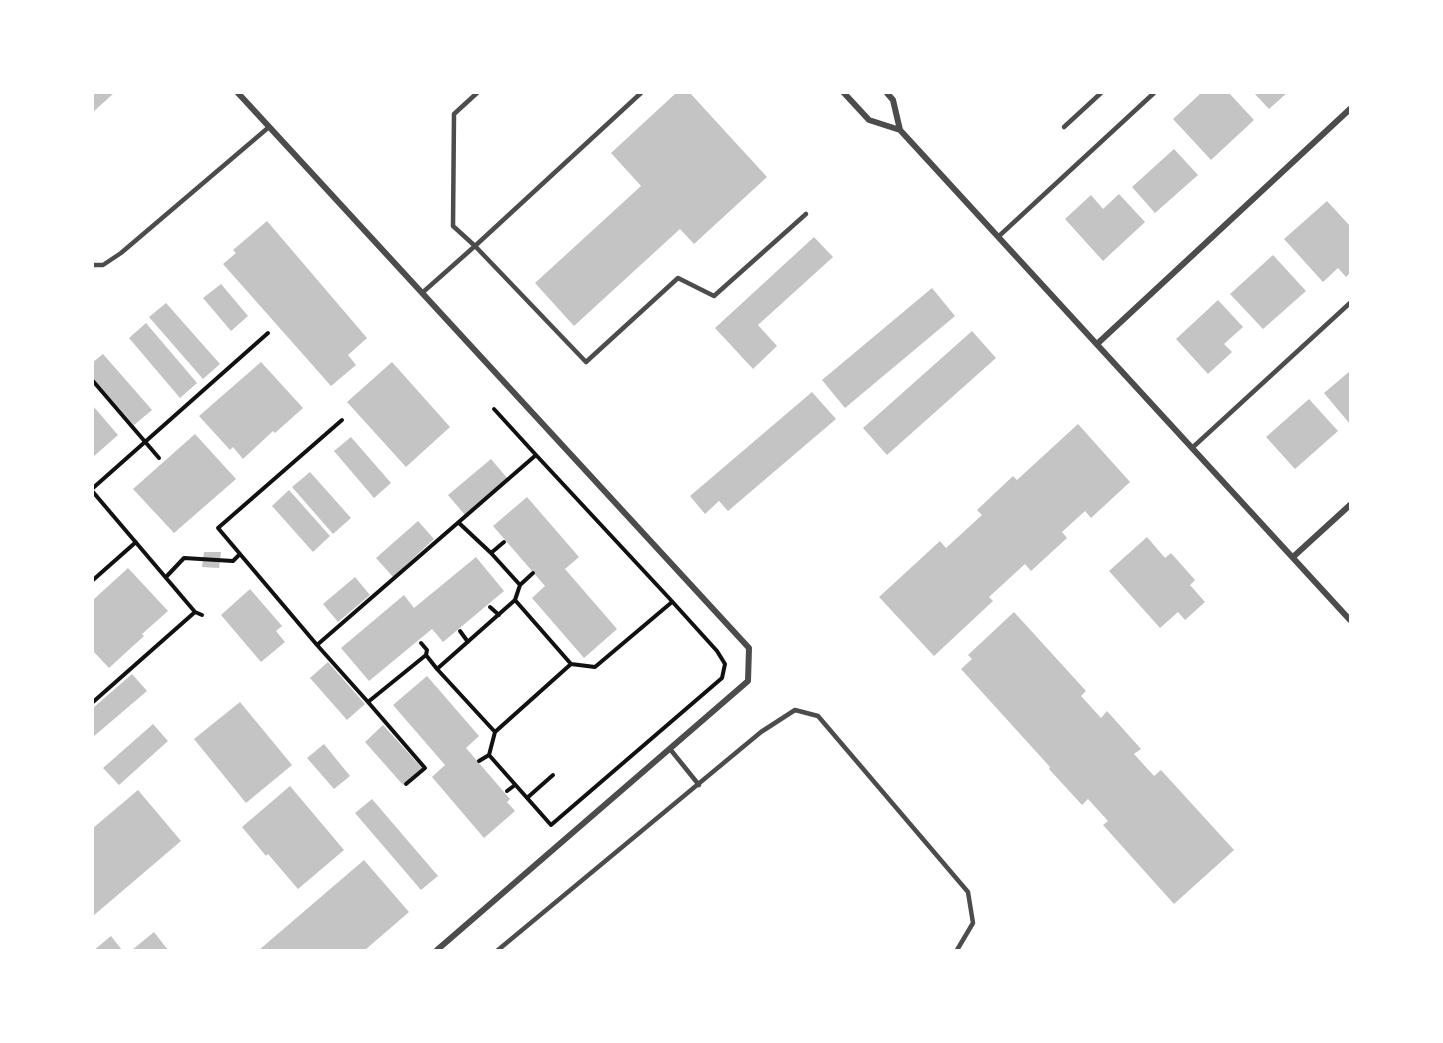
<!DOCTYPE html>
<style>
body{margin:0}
#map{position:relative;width:1443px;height:1043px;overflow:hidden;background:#fff;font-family:Figtree,sans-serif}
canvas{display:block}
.frame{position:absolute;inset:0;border:94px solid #fff;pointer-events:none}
</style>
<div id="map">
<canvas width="1443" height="1043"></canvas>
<div class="frame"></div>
</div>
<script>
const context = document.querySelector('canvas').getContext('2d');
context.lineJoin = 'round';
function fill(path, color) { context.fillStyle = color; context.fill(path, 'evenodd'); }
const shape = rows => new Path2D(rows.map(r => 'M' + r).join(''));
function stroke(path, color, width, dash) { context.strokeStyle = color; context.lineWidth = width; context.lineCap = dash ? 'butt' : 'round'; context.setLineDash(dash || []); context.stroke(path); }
fill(shape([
 [93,93,114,93,93,112],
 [676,93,690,93,767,177,694,244,680,229,574,326,535,283,641,186,611,153],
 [1201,93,1229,93,1254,120,1211,160,1173,119],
 [1254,93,1287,93,1269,109],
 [1174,149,1198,175,1155,213,1132,187],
 [1119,194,1145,222,1103,261,1065,219,1091,195,1103,209],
 [1327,201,1350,226,1350,273,1346,277,1338,268,1323,282,1284,239],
 [267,221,367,338,348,355,356,365,331,386,223,264,236,253,233,250],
 [814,237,833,257,758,325,777,346,753,369,715,328],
 [1273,255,1306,291,1263,329,1230,294],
 [221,284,248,316,231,331,203,298],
 [932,288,955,316,845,408,822,380],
 [1218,300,1243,327,1224,344,1232,352,1208,374,1176,339],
 [166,303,220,364,203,379,149,317],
 [146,323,197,383,180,398,129,338],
 [972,331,996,358,887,455,863,428],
 [103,354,152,410,134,425,93,378,93,362],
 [261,362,303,408,275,433,273,431,243,459,233,447,230,450,199,416],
 [392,362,450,427,406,467,347,402],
 [1350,371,1350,424,1324,393],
 [812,392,836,419,728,511,719,501,705,514,690,496],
 [1309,399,1338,431,1295,469,1266,437],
 [93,406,118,435,93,457],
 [1078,424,1130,482,1091,518,1085,511,1062,532,1067,538,1031,571,1025,564,989,597,993,601,934,656,879,597,940,541,946,548,982,515,977,510,1013,476,1017,480],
 [195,434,236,479,174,533,133,489],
 [351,437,391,483,374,498,334,451],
 [491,459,508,479,465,515,448,495],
 [310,472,351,518,333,534,292,487],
 [289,490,330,536,313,552,272,506],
 [527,497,579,557,565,569,617,629,584,658,532,598,545,586,493,526],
 [418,521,434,539,393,577,376,558],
 [1147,537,1165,558,1171,553,1195,580,1190,585,1205,602,1185,620,1178,612,1160,628,1109,571],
 [204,552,221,552,219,568,202,567],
 [476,557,504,591,443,642,432,629,369,681,341,648,404,595,414,608],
 [128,568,168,611,142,634,144,636,109,668,93,651,93,600],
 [355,577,370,595,338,622,323,604],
 [250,589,282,626,276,631,285,642,261,662,221,615],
 [1014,612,1086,691,1081,696,1101,718,1107,711,1141,749,1134,754,1154,776,1161,770,1234,850,1174,904,1103,825,1108,821,1088,799,1082,805,1049,769,1050,767,961,669,972,659,968,655],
 [328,662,365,704,347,720,310,678],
 [132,674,147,691,93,737,93,708],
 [427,676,479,736,466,748,510,799,507,802,515,811,484,838,432,777,445,765,393,705],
 [240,702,292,765,246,803,194,739],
 [153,724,168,741,119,785,103,768],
 [383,725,422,768,403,785,365,742],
 [324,744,350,776,334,789,307,758],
 [290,786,344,850,298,889,268,854,266,856,242,827],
 [138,790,181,841,93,916,93,828],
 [372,799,438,876,421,890,355,813],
 [364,860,409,912,365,950,259,950],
 [154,932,168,950,132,950],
 [111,936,122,950,94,950]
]), '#c4c4c4');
stroke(shape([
 [93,381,159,458],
 [342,420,218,528,317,645,536,455,494,409],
 [536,455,669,598,717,651,725,664,722,678,551,825,489,755,495,732,571,664,595,667,672,602],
 [93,488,268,333],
 [93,492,195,612,202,615],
 [459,523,491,553,520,585,515,600,571,664],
 [491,553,504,542],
 [166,577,184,558,233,561,240,554],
 [93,580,136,542],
 [520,585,533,573],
 [490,607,499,615],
 [460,631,468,642],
 [421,643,427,650,426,655,437,669],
 [317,645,368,702],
 [93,702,195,612],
 [495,732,437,669,515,600],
 [479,761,489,755],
 [406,784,425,768,368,702,426,655],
 [507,791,515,785],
 [527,798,553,775]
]), '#111', 4);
stroke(shape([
 [477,93,454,114,453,226,475,246,641,93],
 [1064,127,1101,93],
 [998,237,1154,93],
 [93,265,103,265,121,253,269,127],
 [422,293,475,246,586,362,678,278,714,296,806,214],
 [1192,448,1350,303],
 [670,749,699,785],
 [498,950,761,732,795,710,818,716,968,892,973,923,957,950]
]), '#4c4c4c', 4.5);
stroke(shape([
 [238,93,749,648,748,681,437,950],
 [844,93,869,120,900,130],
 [887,93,893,100,900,130,1350,620],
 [1097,344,1350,109],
 [1293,557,1350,505]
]), '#4c4c4c', 6);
</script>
